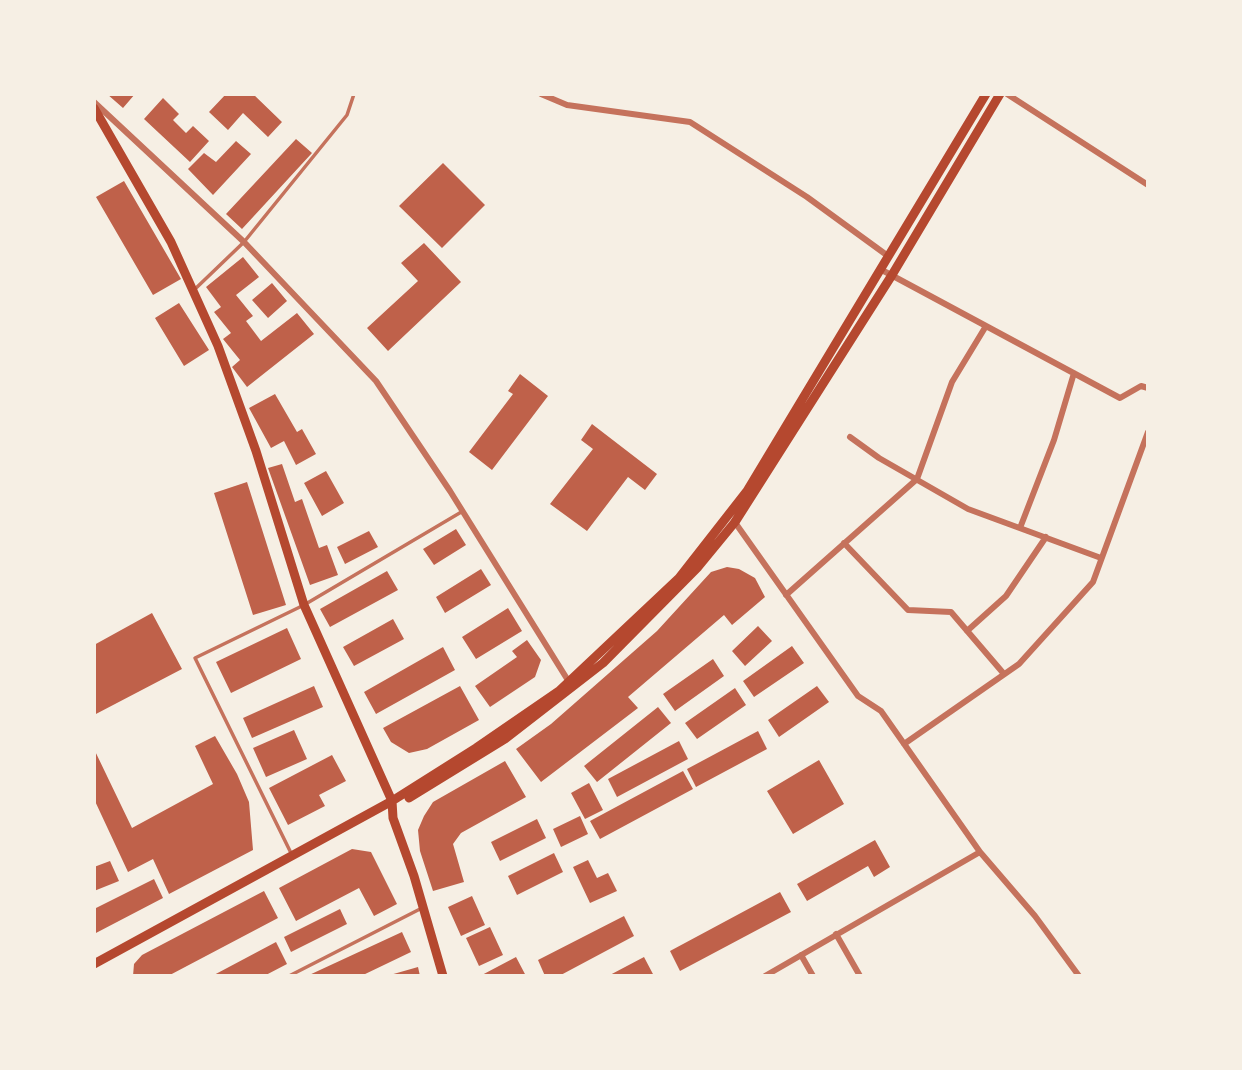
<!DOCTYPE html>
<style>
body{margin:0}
#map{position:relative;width:1242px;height:1070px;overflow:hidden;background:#f6efe4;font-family:"Noto Sans",sans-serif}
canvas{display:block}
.frame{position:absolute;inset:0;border:96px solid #f6efe4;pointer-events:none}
</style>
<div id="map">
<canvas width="1242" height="1070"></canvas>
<div class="frame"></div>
</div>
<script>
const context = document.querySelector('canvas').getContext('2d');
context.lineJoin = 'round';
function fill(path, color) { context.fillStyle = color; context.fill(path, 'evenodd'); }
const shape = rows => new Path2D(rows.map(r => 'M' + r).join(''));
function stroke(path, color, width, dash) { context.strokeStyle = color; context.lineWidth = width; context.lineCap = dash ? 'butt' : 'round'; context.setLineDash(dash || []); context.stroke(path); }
fill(shape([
 [107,94,135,94,123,108],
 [226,94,253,94,282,122,268,137,243,113,228,130,209,112],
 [163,98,179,114,173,120,186,133,193,126,209,141,190,162,144,119],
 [296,139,312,153,242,229,226,214],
 [236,141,251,154,213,195,188,169,204,153,216,162],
 [443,163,485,205,442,248,399,206],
 [124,181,181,279,153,295,96,197],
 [424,243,461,282,388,351,367,328,418,281,401,263],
 [243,257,259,277,236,295,253,316,246,321,261,341,297,313,314,334,247,387,232,367,240,360,223,339,231,333,214,312,221,307,206,287],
 [272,283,287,301,268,318,252,300],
 [179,303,209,350,184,366,155,318],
 [520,374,548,396,492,470,469,452,513,394,508,391],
 [275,394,297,432,302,429,316,454,296,465,284,441,271,448,249,408],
 [592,424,657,474,645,490,628,477,587,531,550,504,593,449,581,440],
 [282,464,295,502,302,499,319,548,327,545,338,575,310,585,268,468],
 [326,471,344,503,322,516,304,483],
 [247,482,286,605,253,615,214,493],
 [456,529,466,545,434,565,423,549],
 [369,531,378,547,345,564,337,547],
 [727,567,739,569,755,578,765,597,732,625,724,615,628,697,638,708,541,782,516,749,551,724,657,631,711,572],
 [481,569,491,585,445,613,436,597],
 [387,571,398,590,330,627,320,609],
 [508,608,522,631,476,659,462,637],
 [152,613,182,669,94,715,94,645],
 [393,619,404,639,354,666,343,647],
 [758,626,772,641,745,666,732,651],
 [287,628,301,659,231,693,216,662],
 [527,640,541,660,535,677,490,707,475,686,517,657,512,651],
 [792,646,804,663,754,697,743,681],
 [443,647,455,670,376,714,364,692],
 [713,659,724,676,675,711,663,694],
 [314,686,323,707,252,738,243,718],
 [460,686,479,720,427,749,409,753,391,742,383,728],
 [817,686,829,702,779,737,768,720],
 [735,688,746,705,697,739,685,723],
 [658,707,671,723,597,782,584,766],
 [294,730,307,759,266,777,253,748],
 [758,731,767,749,696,787,687,769],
 [215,736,237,774,249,802,253,850,169,894,153,859,128,872,94,799,94,749,132,828,213,784,195,746],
 [679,741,688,759,617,797,608,779],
 [332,755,346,781,319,795,325,806,288,825,269,788],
 [819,760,844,804,793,834,767,791],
 [505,761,526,797,461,833,453,844,464,882,433,891,420,851,418,830,424,816,433,802],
 [683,771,693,789,600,839,590,821],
 [589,783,603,810,585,819,571,793],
 [580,816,588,834,561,847,553,829],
 [537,819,546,838,500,861,491,842],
 [875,840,890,867,874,877,868,866,807,901,797,884],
 [352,849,371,852,397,904,374,916,359,888,296,921,279,888],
 [554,853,563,872,517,895,508,876],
 [588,860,597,878,608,873,617,891,590,903,573,867],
 [110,861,119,881,94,891,94,867],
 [154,879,163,898,94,934,94,909],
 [264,891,278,918,168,976,133,976,134,964,142,955],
 [780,892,791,912,680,971,670,951],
 [472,896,485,925,461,936,448,907],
 [340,909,347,924,291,952,284,937],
 [624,916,634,936,559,976,545,976,538,960],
 [490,927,503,955,479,966,466,938],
 [402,932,411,952,361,976,307,976],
 [276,942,287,964,264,976,212,976],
 [516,957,526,976,480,976],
 [644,957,654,976,608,976],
 [418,967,420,976,390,976,390,975]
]), '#bf614a');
stroke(shape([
 [194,290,244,242,347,115,354,94],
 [291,853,195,658,304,605,463,511],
 [289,976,422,908]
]), '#c5725c', 3.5);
stroke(shape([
 [541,94,567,105,690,122,807,197,888,256],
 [1007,94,1148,185],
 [94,102,244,242,376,381,450,491,569,682],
 [880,269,1120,398,1141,386,1148,388],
 [850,437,879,458,968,509,1101,558],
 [734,521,858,696,881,711,980,852,1035,916,1079,976],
 [1020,528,1054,440,1074,373],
 [844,543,908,610,951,612,1004,674],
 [786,595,917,479,952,382,986,326],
 [967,631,1006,596,1046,537],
 [904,744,1019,664,1093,582,1148,432],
 [836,934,860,976],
 [801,955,813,976],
 [765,976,980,852]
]), '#c5725c', 6);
stroke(shape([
 [94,108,171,242,218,346,256,451,304,605,392,801,393,818,414,876,443,976],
 [409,798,505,739,603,663,698,567,735,522,892,275,1000,94],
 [94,964,392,801,476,748,559,691,679,578,747,491,986,94]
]), '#b5482f', 9);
</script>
